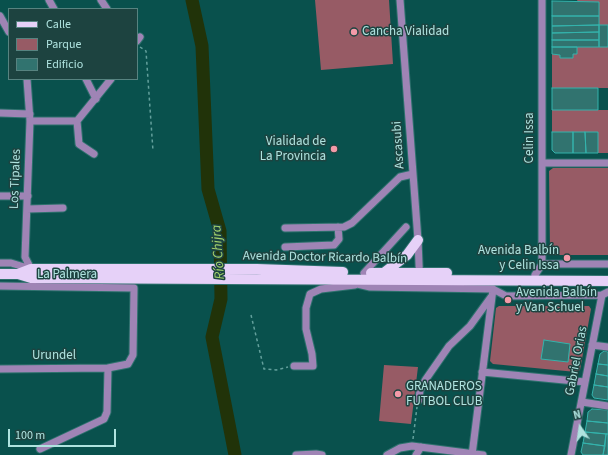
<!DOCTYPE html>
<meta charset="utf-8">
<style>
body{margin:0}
#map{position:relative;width:608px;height:455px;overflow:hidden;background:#09514d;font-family:"Source Sans 3",sans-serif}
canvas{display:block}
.legend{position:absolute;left:8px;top:8px;width:130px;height:72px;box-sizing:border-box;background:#1d4340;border:1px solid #578380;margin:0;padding:5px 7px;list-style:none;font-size:12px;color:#afe3df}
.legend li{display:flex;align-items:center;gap:8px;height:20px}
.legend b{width:20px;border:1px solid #578380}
.north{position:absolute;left:560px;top:407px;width:40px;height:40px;-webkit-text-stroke:3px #1d4340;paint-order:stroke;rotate:347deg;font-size:11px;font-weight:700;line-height:16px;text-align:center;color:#afe3df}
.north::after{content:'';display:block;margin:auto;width:14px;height:18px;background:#afe3df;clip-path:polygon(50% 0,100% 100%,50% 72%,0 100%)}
.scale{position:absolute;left:8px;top:429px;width:108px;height:18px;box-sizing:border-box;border:2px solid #afe3df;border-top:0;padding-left:5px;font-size:12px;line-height:14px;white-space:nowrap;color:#afe3df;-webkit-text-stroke:3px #1d4340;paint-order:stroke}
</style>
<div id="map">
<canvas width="608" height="455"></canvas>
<ul class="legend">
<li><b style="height:5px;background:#e6d1f8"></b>Calle</li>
<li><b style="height:11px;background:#975b65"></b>Parque</li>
<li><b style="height:11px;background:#31736f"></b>Edificio</li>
</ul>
<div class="north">N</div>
<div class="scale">100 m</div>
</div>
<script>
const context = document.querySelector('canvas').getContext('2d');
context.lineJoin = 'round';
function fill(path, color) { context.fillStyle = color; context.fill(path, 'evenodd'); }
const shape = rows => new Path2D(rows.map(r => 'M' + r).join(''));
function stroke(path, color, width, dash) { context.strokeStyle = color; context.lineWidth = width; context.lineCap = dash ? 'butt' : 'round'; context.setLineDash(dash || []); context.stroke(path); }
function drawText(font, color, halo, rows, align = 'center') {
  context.font = font + ' "Source Sans 3",sans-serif'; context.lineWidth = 3; context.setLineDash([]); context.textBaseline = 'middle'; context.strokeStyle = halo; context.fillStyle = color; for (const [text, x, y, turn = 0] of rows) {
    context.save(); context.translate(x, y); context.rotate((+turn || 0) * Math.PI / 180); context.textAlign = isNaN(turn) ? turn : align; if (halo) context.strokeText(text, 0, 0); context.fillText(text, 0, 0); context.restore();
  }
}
fill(shape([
 [315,0,389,0,393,64,321,70],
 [577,0,608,0,608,25,599,25,598,2,578,2],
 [577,47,608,47,608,88,552,88,552,54,560,55,560,58,573,58,573,54,577,53],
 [552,110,608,110,608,153,598,153,598,132,552,132],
 [553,168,608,168,608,255,552,255,550,253,549,171],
 [499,306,589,306,591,309,580,370,576,372,493,364,490,361,496,308],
 [384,365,418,367,411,424,379,421]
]), '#975b65');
stroke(shape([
 [192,0,202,46,208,189,220,231,221,299,212,337,235,455]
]), '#213309', 13);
const building = shape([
 [552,1,599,2,599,16,552,16,552,1],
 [552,16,599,16,599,25,552,26,552,16],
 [599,25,599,32,552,33,552,26,599,25],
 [599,25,608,25,608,47,599,47,599,25],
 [599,32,599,40,552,40,552,33,599,32],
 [552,40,599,40,599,47,552,47,552,40],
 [552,47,577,47,577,54,573,54,573,58,560,58,560,55,552,54,552,47],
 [552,88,598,88,598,110,552,110,552,88],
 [552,132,573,132,573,153,555,153,552,150,552,132],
 [573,132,585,132,586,153,573,153,573,132],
 [585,132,598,132,598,153,586,153,585,132],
 [544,340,570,344,568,362,541,359,544,340],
 [604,351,608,352,608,365,598,364,600,354,604,351],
 [598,364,608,365,608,376,596,374,598,364],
 [596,374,608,376,608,387,594,385,596,374],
 [594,385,608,387,608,400,594,398,592,395,594,385],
 [592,409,608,410,608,423,587,421,588,412,592,409],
 [587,421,608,423,608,434,585,432,587,421],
 [585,432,606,434,605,446,583,443,585,432],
 [606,434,608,434,608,455,603,455,606,434],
 [583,443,605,446,603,455,583,455,581,452,583,443]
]);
fill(building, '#31736f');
stroke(building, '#34b3ac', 1);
const minor = shape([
 [49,0,54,9],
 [101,0,107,9],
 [400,0,418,240,420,288],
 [0,16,9,32],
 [137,41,140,37],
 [27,79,30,121,25,257,31,269,31,273],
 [86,79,96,99],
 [0,113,30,114],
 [30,121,77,121],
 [94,154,79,144,77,121,111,79],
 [542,163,608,163],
 [0,196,28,196],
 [27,209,63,208],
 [285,228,344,227,352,223,400,177,413,174],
 [285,247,334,245,339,239,338,227],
 [0,263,11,263,31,269],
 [542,264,608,264],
 [364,273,406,227],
 [535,275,542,264,542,0],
 [349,282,370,287,493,289,506,296,602,295,608,292],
 [0,286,134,288,133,355,128,364,108,368,107,412,104,419,40,449],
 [592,345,608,347],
 [294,366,313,366,312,354,306,329,306,308,310,294,321,289,355,285],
 [0,369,108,368],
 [482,372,585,382],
 [419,400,420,390,426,379,449,346,470,326,491,297],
 [582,402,608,406],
 [296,455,316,454,322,455],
 [387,455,400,448,412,446,483,455],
 [416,455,421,447],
 [472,455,493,289],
 [571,455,602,295]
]);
const major = shape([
 [385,272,407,255,418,240],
 [371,273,447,273],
 [0,274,18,274,31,278,608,281],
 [18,274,31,269,257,269,343,272]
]);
stroke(minor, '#2e716d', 9);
stroke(major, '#2e716d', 12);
stroke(shape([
 [140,47,146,51,153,151],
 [251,315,264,369,276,370,288,367],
 [413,439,417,407]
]), '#63a09c', 1.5, [3, 3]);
stroke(minor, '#9f84b5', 7);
stroke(major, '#e6d1f8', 10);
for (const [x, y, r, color] of [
 [354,32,4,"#f39aa8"],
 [334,149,4,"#f39aa8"],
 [567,258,4,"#f39aa8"],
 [508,300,4,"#f39aa8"],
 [398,394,4,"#f39aa8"]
]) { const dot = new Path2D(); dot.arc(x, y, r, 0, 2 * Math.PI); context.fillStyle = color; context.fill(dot); stroke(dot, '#1d4340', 1.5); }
drawText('13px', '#afe3df', '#1d4340', [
 ["Cancha Vialidad",362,32],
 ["Vialidad de",326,142,"right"],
 ["La Provincia",326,157,"right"],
 ["Avenida Balbín",559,251,"right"],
 ["y Celin Issa",559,266,"right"],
 ["Avenida Balbín",516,293],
 ["y Van Schuel",516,308],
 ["GRANADEROS",406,387],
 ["FUTBOL CLUB",406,402]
], 'left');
drawText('13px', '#afe3df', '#1d4340', [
 ["Celin Issa",530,138,-90],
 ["Ascasubi",399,145,-94],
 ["Los Tipales",16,179,-88],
 ["Avenida Doctor Ricardo Balbín",325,258,1],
 ["La Palmera",67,275],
 ["Urundel",54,356],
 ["Gabriel Orias",577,361,-79]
]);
drawText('italic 14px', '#a4d36c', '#1d4340', [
 ["Río Chijra",219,252,-94]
]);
</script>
